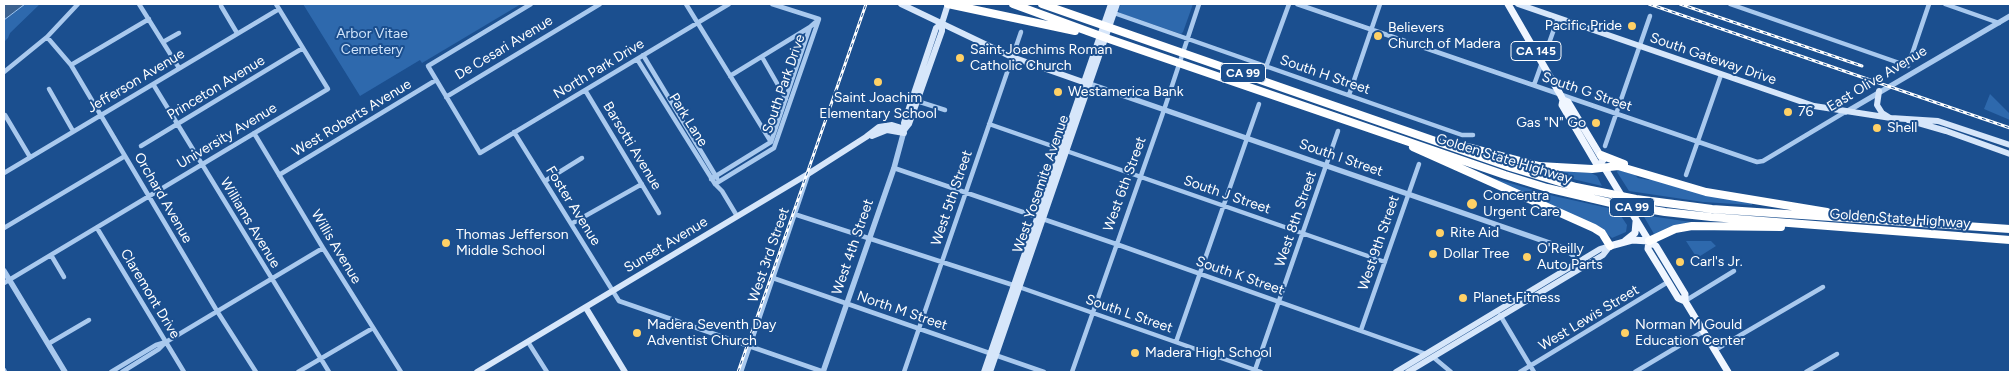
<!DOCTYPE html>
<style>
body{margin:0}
#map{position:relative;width:2014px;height:376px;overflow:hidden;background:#1b4f8f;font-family:Figtree,sans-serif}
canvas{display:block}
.frame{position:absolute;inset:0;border:5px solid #fff;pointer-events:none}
</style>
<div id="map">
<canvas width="2014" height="376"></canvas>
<div class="frame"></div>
</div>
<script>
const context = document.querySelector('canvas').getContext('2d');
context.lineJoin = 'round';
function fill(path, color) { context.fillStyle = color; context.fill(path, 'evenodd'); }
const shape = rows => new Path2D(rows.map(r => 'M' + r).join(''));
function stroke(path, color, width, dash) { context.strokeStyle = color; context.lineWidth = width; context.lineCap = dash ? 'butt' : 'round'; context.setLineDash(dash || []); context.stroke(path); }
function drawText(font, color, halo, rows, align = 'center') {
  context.font = font + ' Figtree,sans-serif'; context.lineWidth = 4; context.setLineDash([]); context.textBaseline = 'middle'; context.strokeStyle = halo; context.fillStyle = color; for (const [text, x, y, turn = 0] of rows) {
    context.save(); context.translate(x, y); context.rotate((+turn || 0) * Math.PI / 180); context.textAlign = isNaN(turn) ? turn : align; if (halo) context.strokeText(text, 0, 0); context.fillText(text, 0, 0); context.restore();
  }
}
fill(shape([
 [4,4,40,4,10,33,8,38,4,42],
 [303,4,521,4,422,63,420,60,360,96],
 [1121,4,1193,4,1183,32,1181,34,1120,13,1118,10],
 [1990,94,2010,114,2010,120,1984,109],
 [1549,170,1591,173,1597,176,1602,186,1548,173],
 [1618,170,1635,175,1638,178,1649,180,1653,179,1752,202,1752,205,1703,202,1629,191,1617,172],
 [1486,176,1554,196,1617,210,1627,225,1626,232,1612,238,1605,232,1485,178],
 [1643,215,1691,222,1691,225,1658,235,1654,234],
 [1686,241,1711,241,1716,246,1697,258]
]), '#2e69ad');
const water = shape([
 [4,4,25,4,4,20,4,4]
]);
fill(water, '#3c6290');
stroke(water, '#9cc4f0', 1);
stroke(shape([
 [139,4,179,68],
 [531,4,428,66,480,153,729,4],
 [686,4,771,142],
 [772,4,819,19],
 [1297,4,1757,162,1763,161,1845,112],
 [1730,4,1908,66],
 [1945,4,1999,23],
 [221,6,237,33],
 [1114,13,1462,135,1473,135],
 [47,37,71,65,217,311,256,372],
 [163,42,179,33],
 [643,55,717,178],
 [762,57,786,99],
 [637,59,715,184,722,191,737,216],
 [71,65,149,19],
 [1908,66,1929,4],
 [1266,67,1289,4],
 [4,72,47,37,78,4],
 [730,76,810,27,818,20],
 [153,84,329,372],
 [1534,85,1558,18],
 [49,89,73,131],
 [585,90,659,213],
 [1349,95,1380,4],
 [446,97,600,4],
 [917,101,945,110],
 [5,115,30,157],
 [989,124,1385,262],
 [514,132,619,301,824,372],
 [254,133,323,248,401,372],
 [141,146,303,48],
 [1605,146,1650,16],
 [894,168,1116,244,1426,354],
 [4,173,279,9],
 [279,175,436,80],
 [1686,175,1721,75],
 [711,179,771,142,810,27],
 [545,181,582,158],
 [715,184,774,148,819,19],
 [794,214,1019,287,1261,372],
 [571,224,642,184],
 [4,228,125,156],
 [97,228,184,372],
 [51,255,64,277],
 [773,278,1044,372],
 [4,283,328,89,276,4],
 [1685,301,1734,271],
 [1500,315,1534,372],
 [1361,330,1419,164],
 [528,342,547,372],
 [1176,342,1259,104],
 [48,344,89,320],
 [1715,350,1823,287],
 [1433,357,1451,372],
 [4,370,5,372],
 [1255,370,1338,131],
 [111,372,156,345,166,342,323,248],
 [122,372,159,349,165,343],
 [298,372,373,328],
 [741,372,808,175],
 [904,372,1021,32],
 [1072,372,1164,110,1199,4],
 [1520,372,1668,282],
 [1635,372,1704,331],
 [1806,372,1837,354]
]), '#a9c9ee', 4.5);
stroke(shape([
 [1087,83,1564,248,1577,258,1581,263],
 [1846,112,2010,16],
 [4,271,65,372],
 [823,372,894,168,904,131]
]), '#a9c9ee', 5.5);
stroke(shape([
 [901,4,1012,57,1083,82],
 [1518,4,1814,106,1891,118,1938,121,2010,145],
 [1879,91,1877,105,1882,113,1890,118],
 [1908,120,1946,131,2010,154],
 [905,129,909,124,942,31,942,23,948,4],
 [905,129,904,123,936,28,942,23],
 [872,136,887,130,904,133],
 [586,308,625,372],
 [477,372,808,174,866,137,879,127,892,125,905,129],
 [984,372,1111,4],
 [990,372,1117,4],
 [1396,372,1600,249,1610,246],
 [1408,372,1603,255,1610,246]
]), '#d6e6fa', 6);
stroke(shape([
 [1508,4,1560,94,1563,100,1562,105,1596,163,1604,167,1649,241,1656,246,1685,294,1685,301,1728,372],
 [1563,100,1568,102,1603,160],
 [1625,241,1635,233,1636,222],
 [1649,241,1648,249,1661,270,1678,298,1685,301],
 [1610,246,1632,240,1649,241]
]), '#f0f6ff', 7);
stroke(shape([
 [948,4,1075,31],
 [1013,4,1109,39,1505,175,1547,188,1611,203,1665,212,1711,217,2010,240],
 [1042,4,1510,167,1576,187,1636,199,1712,209,2010,229],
 [1413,147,1594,228,1602,233,1610,246],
 [1468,147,1539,166,1592,169,1618,166,1706,192,1827,212],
 [1601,155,1624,164],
 [1649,241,1675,229,1692,226,1781,227]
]), '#fff', 8);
const rail = shape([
 [1649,4,2010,128],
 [1680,4,1862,66],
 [738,372,866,4]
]);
stroke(rail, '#fff', 3);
stroke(rail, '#1b4f8f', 1, [4]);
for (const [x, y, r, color] of [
 [1632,26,5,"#ffd166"],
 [1378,36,5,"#ffd166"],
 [960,58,5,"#ffd166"],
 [878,82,5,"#ffd166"],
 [1058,92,5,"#ffd166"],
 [1788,112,5,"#ffd166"],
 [1596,123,5,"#ffd166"],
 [1877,128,5,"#ffd166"],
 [1472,204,6,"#ffd166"],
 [1440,233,5,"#ffd166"],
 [446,243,5,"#ffd166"],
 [1433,254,5,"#ffd166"],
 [1527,257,5,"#ffd166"],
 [1680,262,5,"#ffd166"],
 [1463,298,5,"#ffd166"],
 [637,333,5,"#ffd166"],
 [1625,333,5,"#ffd166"],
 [1135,353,5,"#ffd166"]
]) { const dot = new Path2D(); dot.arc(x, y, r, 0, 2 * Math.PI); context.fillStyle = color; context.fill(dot); stroke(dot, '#1b4f8f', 2); }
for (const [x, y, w] of [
 [1536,51,50],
 [1243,73,45],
 [1632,207,45]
]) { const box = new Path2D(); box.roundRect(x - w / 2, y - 9.5, w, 19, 4); context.fillStyle = '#1b4f8f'; context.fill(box); stroke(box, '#fff', 1); }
drawText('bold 12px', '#fff', null, [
 ["CA 145",1536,51],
 ["CA 99",1243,73],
 ["CA 99",1632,207]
]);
drawText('14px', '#fff', '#1b4f8f', [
 ["Pacific Pride",1622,26,"right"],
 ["Believers",1388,28],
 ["Church of Madera",1388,44],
 ["Saint Joachims Roman",970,50],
 ["Catholic Church",970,66],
 ["Westamerica Bank",1068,92],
 ["Saint Joachim",878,98,"center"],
 ["Elementary School",878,114,"center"],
 ["76",1798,112],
 ["Gas \"N\" Go",1586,123,"right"],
 ["Shell",1887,128],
 ["Concentra",1483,196],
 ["Urgent Care",1483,212],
 ["Rite Aid",1450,233],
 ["Thomas Jefferson",456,235],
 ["Middle School",456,251],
 ["O'Reilly",1537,249],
 ["Auto Parts",1537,265],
 ["Dollar Tree",1443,254],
 ["Carl's Jr.",1690,262],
 ["Planet Fitness",1473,298],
 ["Madera Seventh Day",647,325],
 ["Adventist Church",647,341],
 ["Norman M Gould",1635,325],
 ["Education Center",1635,341],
 ["Madera High School",1145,353]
], 'left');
drawText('14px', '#cfe3fa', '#1b4f8f', [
 ["Arbor Vitae",372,34],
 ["Cemetery",372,50]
]);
drawText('14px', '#fff', '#1b4f8f', [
 ["De Cesari Avenue",504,48,-31],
 ["South Gateway Drive",1713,59,19],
 ["North Park Drive",599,69,-31],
 ["South H Street",1325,75,19],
 ["East Olive Avenue",1877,79,-31],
 ["Jefferson Avenue",136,81,-31],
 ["South Park Drive",784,84,-71],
 ["Princeton Avenue",216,88,-31],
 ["South G Street",1587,92,19],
 ["West Roberts Avenue",352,118,-31],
 ["Park Lane",688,120,58],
 ["University Avenue",227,136,-31],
 ["Barsotti Avenue",632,146,59],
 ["South I Street",1341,158,19],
 ["Golden State Highway",1504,159,17],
 ["West Yosemite Avenue",1041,184,-71],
 ["West 6th Street",1125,184,-70],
 ["South J Street",1227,195,19],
 ["Orchard Avenue",163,198,60],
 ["West 5th Street",952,198,-71],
 ["Foster Avenue",573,206,58],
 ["West 8th Street",1296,219,-71],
 ["Golden State Highway",1900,219,4],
 ["Williams Avenue",250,223,59],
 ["West 9th Street",1379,243,-71],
 ["Sunset Avenue",666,245,-31],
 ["Willis Avenue",336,247,59],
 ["West 4th Street",853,247,-71],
 ["West 3rd Street",769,255,-71],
 ["South K Street",1240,276,19],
 ["Claremont Drive",150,294,59],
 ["North M Street",902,311,19],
 ["South L Street",1129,314,19],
 ["West Lewis Street",1589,318,-31]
]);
</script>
